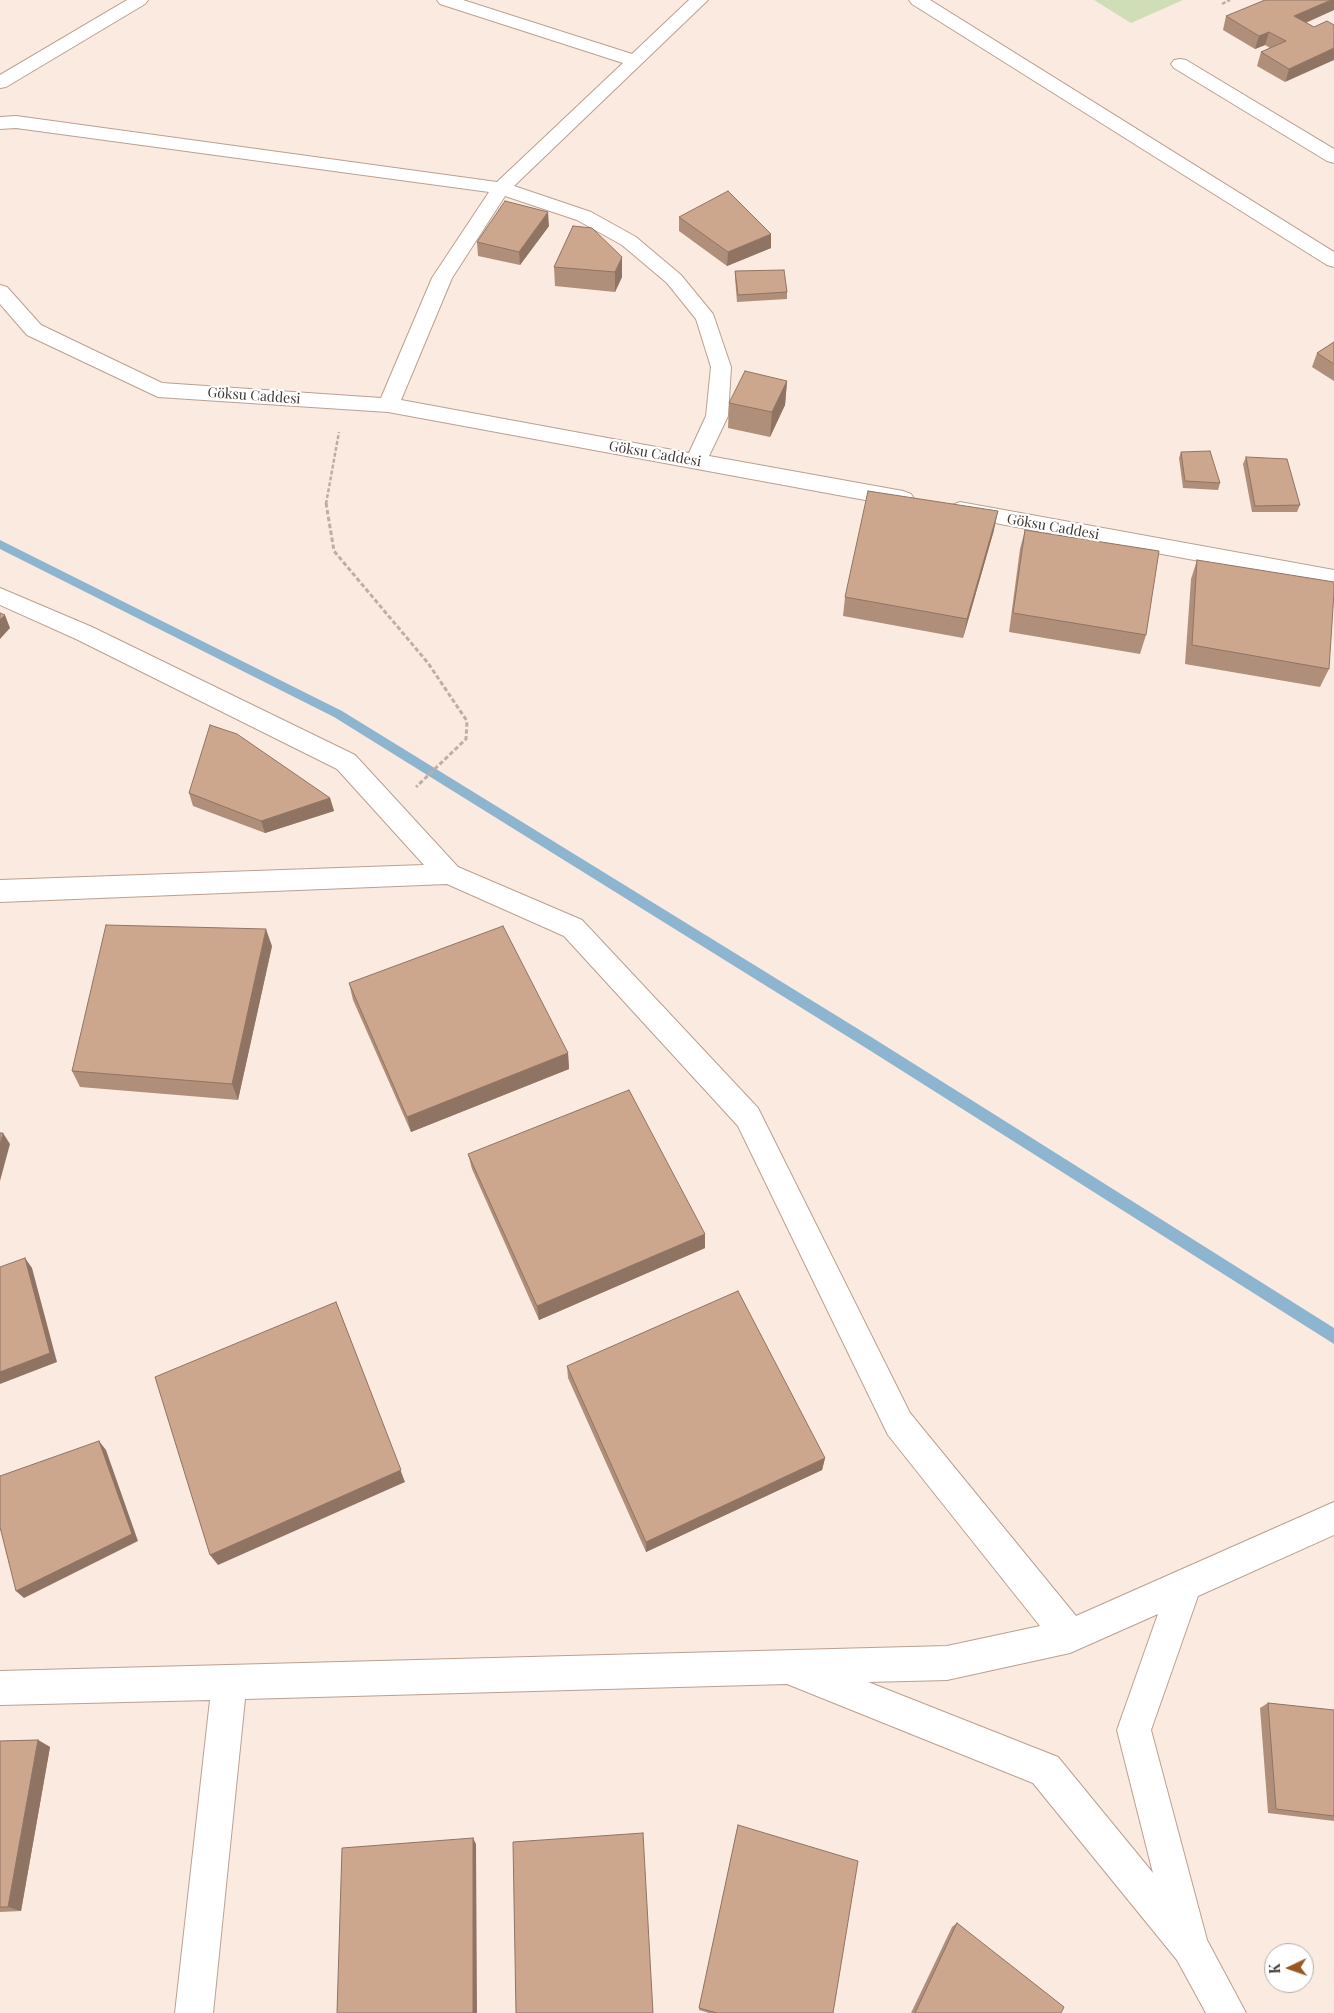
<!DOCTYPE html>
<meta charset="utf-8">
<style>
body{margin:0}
#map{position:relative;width:1334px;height:2013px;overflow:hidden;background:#fbeae0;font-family:"Playfair Display",serif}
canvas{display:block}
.north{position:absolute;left:1264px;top:1943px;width:50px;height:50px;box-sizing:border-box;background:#fff;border:1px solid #b3afac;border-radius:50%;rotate:267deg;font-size:14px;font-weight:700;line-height:20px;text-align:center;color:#413730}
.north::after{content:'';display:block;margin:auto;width:18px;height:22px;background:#995823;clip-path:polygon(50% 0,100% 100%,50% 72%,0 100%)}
</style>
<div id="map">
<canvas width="1334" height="2013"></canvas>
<div class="north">K</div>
</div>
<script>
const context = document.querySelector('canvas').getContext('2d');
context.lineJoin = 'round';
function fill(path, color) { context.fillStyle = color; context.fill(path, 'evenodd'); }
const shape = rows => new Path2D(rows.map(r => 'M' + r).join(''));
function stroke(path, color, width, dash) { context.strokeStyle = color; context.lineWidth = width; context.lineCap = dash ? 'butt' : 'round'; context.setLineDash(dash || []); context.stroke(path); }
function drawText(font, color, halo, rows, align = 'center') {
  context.font = font + ' "Playfair Display",serif'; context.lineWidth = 4.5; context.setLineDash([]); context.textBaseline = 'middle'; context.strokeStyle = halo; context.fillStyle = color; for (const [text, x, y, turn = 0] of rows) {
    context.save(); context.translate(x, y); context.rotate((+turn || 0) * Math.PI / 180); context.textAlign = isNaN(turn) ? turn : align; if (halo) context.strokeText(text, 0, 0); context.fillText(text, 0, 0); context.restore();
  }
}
fill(shape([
 [1094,0,1183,0,1131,23]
]), '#cfdeb7');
fill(shape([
 [0,540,342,711,876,1040,1334,1328,1334,1344,866,1048,334,717,0,549,0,540]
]), '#8eb5d0');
const street = shape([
 [127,0,148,0,145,4,6,87,0,88,0,75,127,0],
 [437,0,463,0,632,54,689,0,708,0,514,186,591,212,636,237,681,275,713,314,731,367,728,416,709,456,903,491,911,494,914,499,911,504,903,507,388,412,158,397,27,335,0,304,0,285,7,287,41,325,162,383,381,398,432,278,489,192,16,128,0,129,0,117,16,116,497,182,623,63,440,4,437,0],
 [505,196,577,220,622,245,667,283,696,319,711,367,706,416,689,453,401,400,452,278,505,196],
 [909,0,930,0,1334,252,1334,267,1327,265,912,4,909,0],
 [1180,59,1186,60,1334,149,1334,163,1327,161,1174,68,1171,64,1174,60,1180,59],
 [960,502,1334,570,1334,586,952,515,949,510,952,505,960,502],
 [0,588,92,627,355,755,458,867,582,920,758,1108,910,1413,1076,1616,1334,1502,1334,1535,1198,1596,1151,1730,1207,1940,1246,2013,1206,2013,1177,1960,1033,1783,787,1684,245,1699,213,2013,175,2013,210,1700,0,1705,0,1671,947,1646,1040,1626,888,1435,738,1126,564,936,447,884,0,902,0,880,424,865,337,769,76,639,0,605,0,588],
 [1158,1614,1117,1730,1153,1873,1058,1757,868,1682,947,1680,1070,1653,1158,1614]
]);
stroke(street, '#baa190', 2);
stroke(shape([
 [1222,4,1230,0],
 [326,504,339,432]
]), '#beafa6', 2.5, [4, 2]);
stroke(shape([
 [326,503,334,551,428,663,467,721,466,739,416,787]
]), '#beafa6', 3, [4.5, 2.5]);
fill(street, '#fff');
fill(shape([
 [1334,10,1306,23,1285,82,1257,66,1261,52,1270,48,1265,45,1255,49,1223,30,1226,16],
 [679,217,771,248,727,266,679,231],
 [549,226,520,265,478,256,477,242],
 [573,226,622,277,615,292,555,286,554,267],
 [735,271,787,292,787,299,737,302,735,278],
 [1334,342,1334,381,1312,367,1317,353],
 [787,381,785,405,770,437,728,428,729,403],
 [1181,452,1220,483,1218,490,1183,488,1179,458],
 [1246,457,1300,505,1297,512,1252,512,1243,464],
 [994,530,963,638,843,616,845,597],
 [1025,530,1146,635,1140,654,1009,632,1020,549],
 [1197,560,1329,669,1320,687,1185,664,1191,579],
 [189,793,330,798,334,811,265,833,193,806],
 [272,946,238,1100,80,1087,72,1071],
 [349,983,568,1053,569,1069,411,1132,353,1000],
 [468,1154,705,1248,539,1320,472,1169],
 [567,1366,825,1458,822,1470,646,1552,568,1378],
 [1268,1703,1334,1710,1334,1821,1268,1813,1260,1708],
 [38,1740,50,1747,21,1911,0,1912,0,1741],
 [738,1825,833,2013,709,2013,699,2010],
 [957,1923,1061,2013,911,2013,952,1927]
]), '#b08f7a');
fill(shape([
 [1331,0,1334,0,1334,10,1290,29,1294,16],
 [1269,32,1265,45,1255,49,1259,36],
 [1334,48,1334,60,1285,82,1289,69],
 [548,212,549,226,520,265,519,252],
 [771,234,771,248,727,266,728,252],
 [622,257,622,277,615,292,615,272],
 [787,381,785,405,770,437,772,412],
 [998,511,994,530,963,638,967,619],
 [5,615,10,628,0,639,0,620],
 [330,798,334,811,265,833,261,821],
 [266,929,272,946,238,1100,232,1084],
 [568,1053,569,1069,411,1132,407,1117],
 [3,1133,10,1144,0,1181,0,1145],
 [705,1234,705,1248,539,1320,537,1306],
 [25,1258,32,1268,57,1362,0,1384,0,1372],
 [336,1302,405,1482,218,1565,210,1555],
 [99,1441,106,1450,138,1541,24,1598,16,1591],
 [825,1458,822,1470,646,1552,646,1542],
 [38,1740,50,1747,21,1911,8,1907],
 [473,1838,476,1844,477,2013,473,2013]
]), '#907463');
const building = shape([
 [1265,0,1331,0,1294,16,1314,27,1327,21,1334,25,1334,48,1289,69,1261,52,1286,41,1269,32,1259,36,1226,16,1265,0],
 [728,191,771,234,728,252,679,217,728,191],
 [505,201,548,212,519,252,477,242,505,201],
 [573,226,592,228,622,257,615,272,554,267,573,226],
 [784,270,787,292,738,295,735,271,784,270],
 [1334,342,1334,364,1317,353,1334,342],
 [745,371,787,381,772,412,729,403,745,371],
 [1210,451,1220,483,1185,481,1181,452,1210,451],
 [1246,457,1287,459,1300,505,1255,506,1246,457],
 [868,491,998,511,967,619,845,597,868,491],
 [1025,530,1159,551,1146,635,1013,613,1025,530],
 [1197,560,1334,582,1334,592,1329,669,1192,645,1197,560],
 [0,613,5,615,0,620,0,613],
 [210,725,237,734,330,798,261,821,189,793,210,725],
 [106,925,266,929,232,1084,72,1071,106,925],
 [503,926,568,1053,407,1117,349,983,503,926],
 [629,1090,705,1234,537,1306,468,1154,629,1090],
 [0,1133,3,1133,0,1145,0,1133],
 [25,1258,50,1353,0,1372,0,1267,25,1258],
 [738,1291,825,1458,646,1542,567,1366,738,1291],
 [336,1302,401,1470,210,1555,155,1377,336,1302],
 [99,1441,132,1534,16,1591,0,1527,0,1476,99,1441],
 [1268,1703,1334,1710,1334,1816,1276,1809,1268,1703],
 [38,1740,8,1907,0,1907,0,1741,38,1740],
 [738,1825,858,1861,833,2013,717,2013,699,2008,738,1825],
 [643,1833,653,2013,516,2013,513,1842,643,1833],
 [473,1838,473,2013,337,2013,342,1848,473,1838],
 [957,1923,1064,2007,1061,2013,915,2013,957,1923]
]);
fill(building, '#cda68e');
stroke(building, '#907463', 1);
drawText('14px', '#413730', '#fff', [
 ["Göksu Caddesi",254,396,4],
 ["Göksu Caddesi",655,454,10],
 ["Göksu Caddesi",1053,527,10]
]);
</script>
